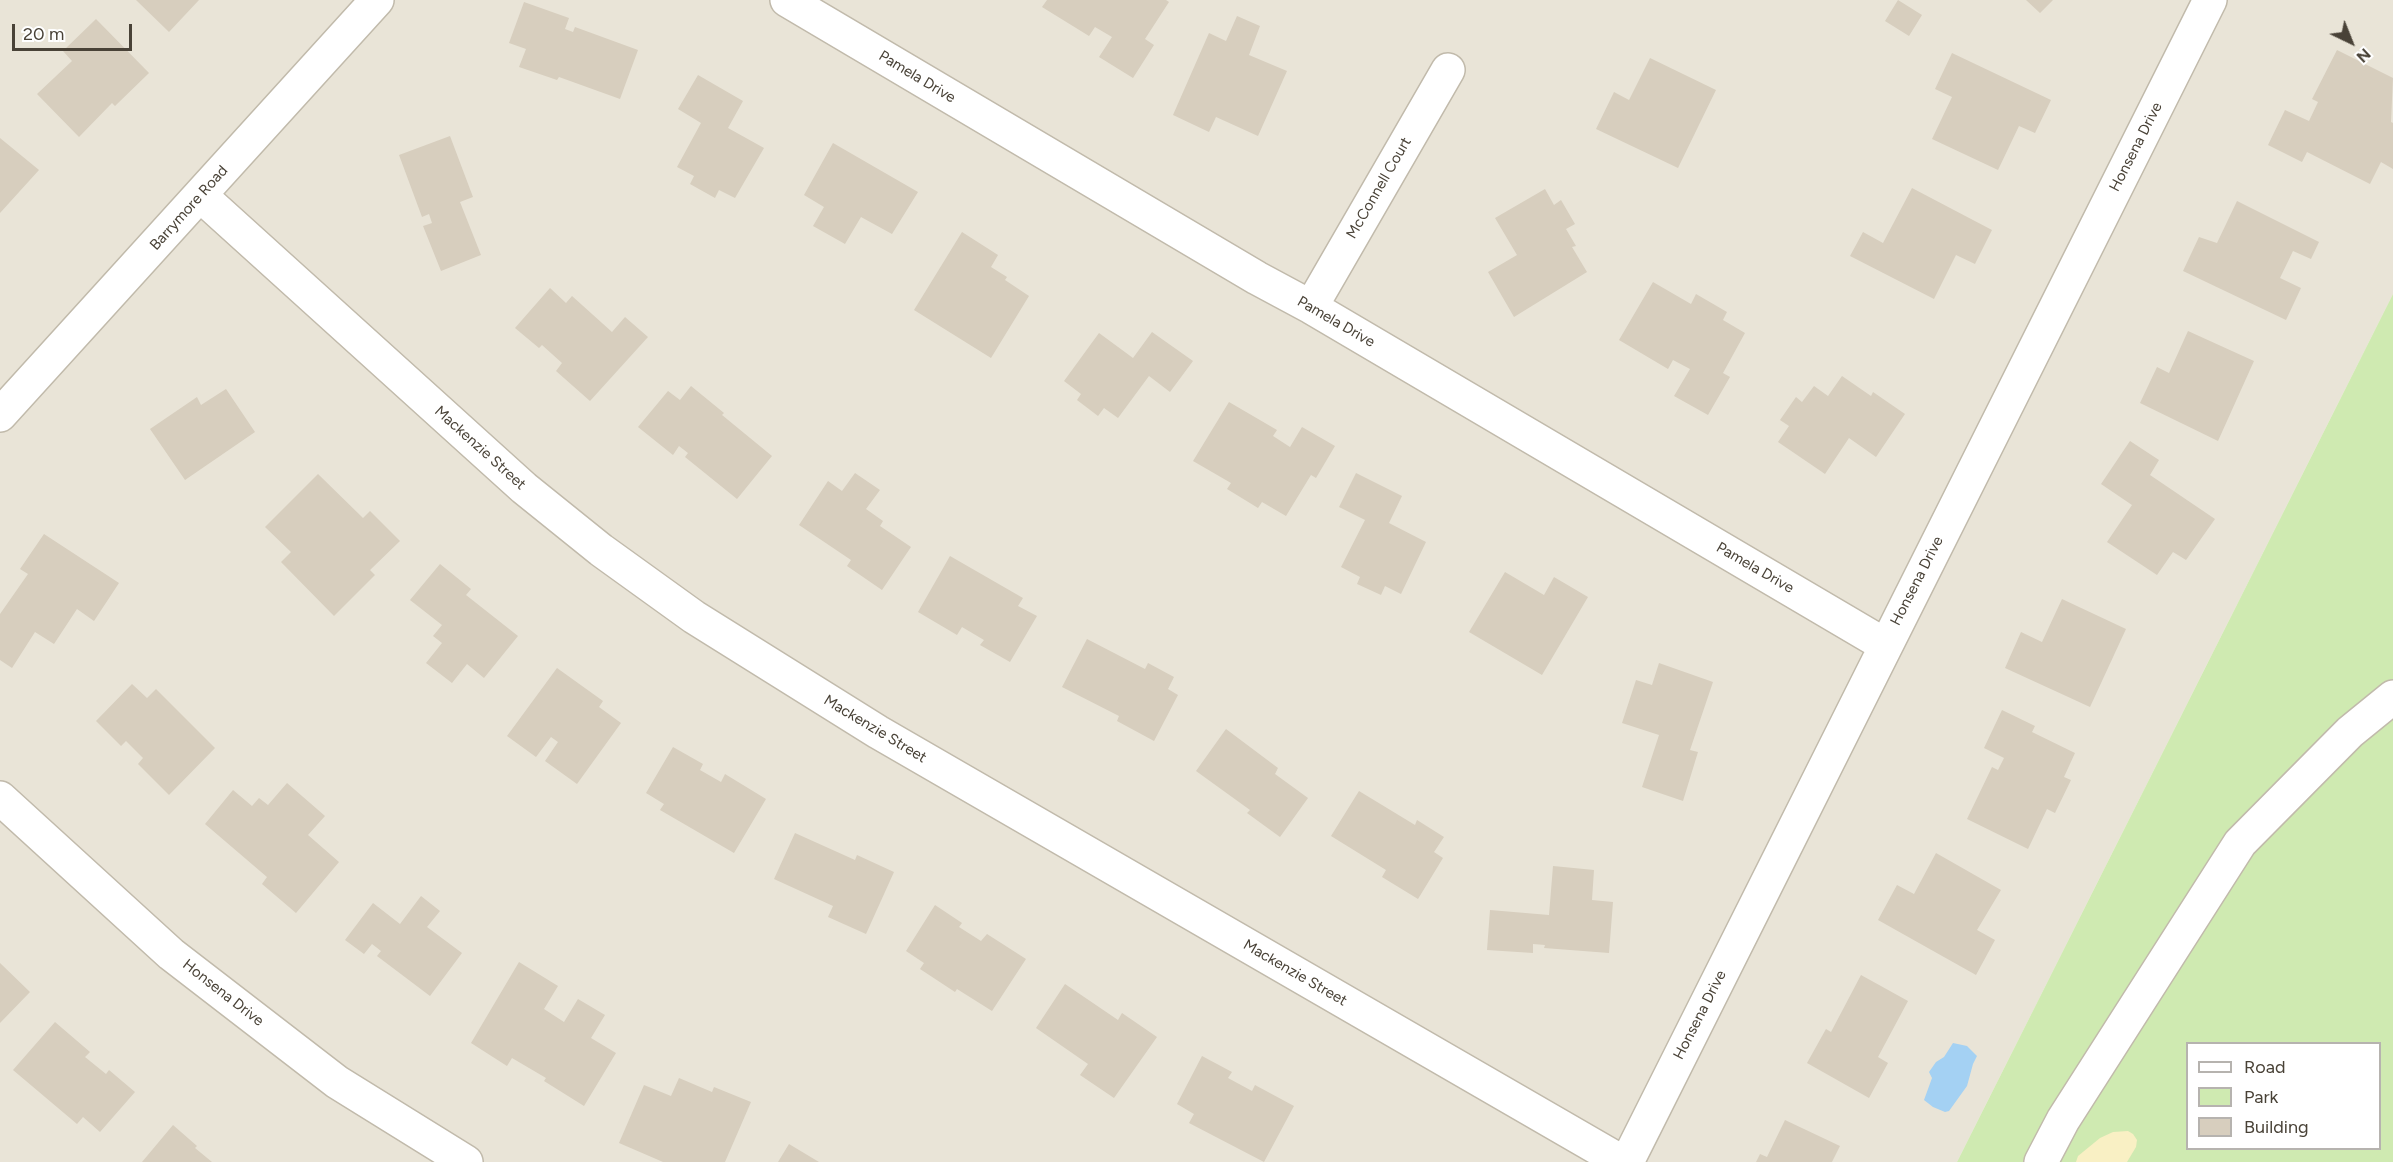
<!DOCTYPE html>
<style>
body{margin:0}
#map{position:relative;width:2393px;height:1162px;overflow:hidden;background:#f5f2e9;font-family:Figtree,sans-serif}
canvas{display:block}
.legend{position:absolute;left:2186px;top:1042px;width:195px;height:108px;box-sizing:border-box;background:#fff;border:2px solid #b6b3af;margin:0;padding:8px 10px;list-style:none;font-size:18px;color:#494237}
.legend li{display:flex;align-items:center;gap:12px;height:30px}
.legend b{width:30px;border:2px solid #b6b3af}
.north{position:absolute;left:2321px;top:12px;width:60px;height:60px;-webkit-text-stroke:4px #fff;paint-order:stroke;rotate:137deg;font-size:16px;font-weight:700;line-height:24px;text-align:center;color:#494237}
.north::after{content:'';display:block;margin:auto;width:21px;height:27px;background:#494237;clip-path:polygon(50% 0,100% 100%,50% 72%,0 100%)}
.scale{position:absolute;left:12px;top:24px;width:120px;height:27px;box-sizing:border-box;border:3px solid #494237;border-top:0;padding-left:8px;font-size:18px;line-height:21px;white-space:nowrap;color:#494237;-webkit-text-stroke:4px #fff;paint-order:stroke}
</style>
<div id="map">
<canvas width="2393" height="1162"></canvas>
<ul class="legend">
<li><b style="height:8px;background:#fff"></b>Road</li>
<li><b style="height:16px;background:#cfeab1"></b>Park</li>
<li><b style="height:16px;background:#d7cebe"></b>Building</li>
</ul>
<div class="north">N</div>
<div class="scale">20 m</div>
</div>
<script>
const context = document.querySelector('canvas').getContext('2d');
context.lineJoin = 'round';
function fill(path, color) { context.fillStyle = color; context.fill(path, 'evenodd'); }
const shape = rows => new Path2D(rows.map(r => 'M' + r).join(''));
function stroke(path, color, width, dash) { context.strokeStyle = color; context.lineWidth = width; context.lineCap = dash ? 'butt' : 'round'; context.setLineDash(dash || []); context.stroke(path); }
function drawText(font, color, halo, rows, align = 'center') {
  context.font = font + ' Figtree,sans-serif'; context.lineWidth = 4.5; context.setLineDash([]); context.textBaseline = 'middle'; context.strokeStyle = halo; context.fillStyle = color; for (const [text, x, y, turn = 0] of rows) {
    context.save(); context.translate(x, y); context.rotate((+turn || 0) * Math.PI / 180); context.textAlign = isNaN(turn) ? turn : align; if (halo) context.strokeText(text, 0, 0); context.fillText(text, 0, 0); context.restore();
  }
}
fill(shape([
 [0,0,2393,0,2393,294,1957,1162,0,1162]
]), '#e9e4d7');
fill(shape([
 [2393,294,2393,1162,1957,1162],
 [2188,1044,2380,1044,2380,1148,2188,1148]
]), '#cfeab1');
fill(shape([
 [2128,1131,2133,1134,2137,1140,2136,1147,2127,1162,2076,1162,2078,1156,2100,1138,2113,1132]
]), '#f9f0c4');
fill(shape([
 [1953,1043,1967,1046,1977,1056,1973,1064,1967,1086,1949,1111,1945,1112,1933,1107,1924,1100,1932,1078,1929,1072,1936,1062,1944,1057]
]), '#a4d1f3');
fill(shape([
 [136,0,199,0,169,32],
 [1047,0,1166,0,1169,2,1145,39,1154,45,1133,78,1099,57,1112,37,1095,27,1089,36,1042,7],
 [1898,0,1922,15,1909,36,1885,21],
 [2026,0,2053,0,2040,13],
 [524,2,569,18,565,29,573,32,575,27,638,50,620,99,559,77,557,80,519,67,526,49,509,43],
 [1237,16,1260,26,1249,55,1287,71,1258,136,1216,117,1209,132,1173,115,1209,33,1226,41],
 [96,19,149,73,115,106,112,103,79,137,37,94,72,61,63,51],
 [2337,50,2393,78,2391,122,2393,123,2393,169,2381,162,2370,184,2307,152,2302,162,2268,145,2285,110,2309,121,2318,102,2312,99],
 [1952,53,2051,100,2035,133,2019,126,1998,170,1932,139,1952,97,1935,89],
 [1650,58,1716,90,1678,168,1596,129,1614,92,1629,100],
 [698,75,743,101,728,128,764,148,735,198,719,190,715,198,690,184,694,176,677,167,701,123,678,109],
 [450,136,473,197,460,202,481,255,441,271,423,226,432,223,429,214,422,217,399,155],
 [0,138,39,170,0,213],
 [833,143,918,192,892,234,861,217,845,244,813,226,824,207,804,195],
 [1912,188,1992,230,1975,264,1956,255,1934,299,1850,256,1863,232,1883,243],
 [1545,189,1554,205,1561,200,1575,224,1566,229,1576,246,1572,247,1587,272,1514,317,1488,272,1517,255,1495,218],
 [2237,201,2319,242,2311,259,2293,251,2280,278,2301,288,2286,320,2183,271,2199,237,2217,243],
 [962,232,998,255,991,267,1007,277,1005,280,1029,296,991,358,914,310],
 [1653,282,1691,304,1696,294,1727,312,1723,320,1745,333,1723,373,1730,377,1708,415,1674,396,1690,369,1673,360,1668,369,1619,340],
 [550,288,566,303,572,296,612,332,625,317,648,337,590,401,556,371,562,363,542,345,539,348,515,328],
 [2188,331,2254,361,2218,441,2140,403,2157,367,2169,373],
 [1152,332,1193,361,1170,392,1149,376,1118,418,1104,408,1098,416,1077,400,1081,394,1064,381,1099,333,1133,358],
 [1842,376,1871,396,1873,392,1905,414,1876,457,1849,438,1825,474,1778,442,1789,426,1780,420,1796,397,1802,402,1814,386,1828,396],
 [691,386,724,413,722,415,772,456,737,499,685,457,688,453,679,446,673,455,638,427,668,391,680,400],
 [226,389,255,432,185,480,150,429,197,397,201,405],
 [1229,402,1277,430,1273,436,1290,447,1302,427,1335,446,1316,478,1311,475,1286,516,1262,502,1258,508,1227,489,1231,483,1193,461],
 [2130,441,2159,460,2150,475,2215,519,2186,560,2173,552,2157,575,2107,542,2132,505,2101,484],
 [855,473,880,490,866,509,883,521,880,526,911,547,882,590,847,566,851,560,799,525,828,481,842,491],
 [1356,473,1402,496,1389,523,1426,542,1401,594,1385,586,1381,595,1357,584,1360,577,1341,567,1365,520,1339,507],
 [318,474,363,518,370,511,400,541,370,570,375,575,334,616,281,562,291,552,265,527],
 [44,534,119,583,94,621,77,609,54,644,35,632,12,668,0,660,0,614,28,574,20,569],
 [950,556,1023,598,1018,606,1037,616,1010,662,980,645,984,640,962,627,957,635,918,612],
 [440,564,471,589,466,595,518,636,484,678,467,664,452,683,426,663,442,643,433,636,442,625,410,600],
 [1505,572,1544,595,1554,577,1588,597,1542,675,1469,632],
 [2062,599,2126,629,2090,707,2005,668,2021,632,2042,642],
 [1087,639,1145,669,1148,663,1174,677,1168,689,1178,695,1154,741,1117,721,1119,716,1062,687],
 [1659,663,1713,682,1690,750,1698,752,1683,801,1642,787,1659,735,1622,723,1636,680,1652,685],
 [557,668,603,701,599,707,621,723,577,784,545,761,558,742,551,737,536,757,507,736],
 [132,684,147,698,156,689,215,748,169,795,138,764,143,758,126,741,121,746,96,721],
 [2002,710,2035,726,2032,732,2075,753,2064,777,2071,780,2055,813,2047,809,2028,849,1967,819,1992,767,1998,770,2004,758,1984,748],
 [1226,729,1278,768,1275,774,1308,798,1280,837,1247,813,1250,810,1196,771],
 [673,747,703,764,700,770,721,782,725,774,766,799,734,853,660,810,664,804,646,793],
 [287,783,325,816,308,835,339,862,296,913,262,884,267,877,205,824,233,790,252,806,259,798,268,805],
 [1359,791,1415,825,1417,820,1444,837,1434,852,1443,858,1418,899,1382,877,1386,870,1331,836],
 [795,833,855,860,857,855,894,872,866,934,828,917,833,906,774,879],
 [1936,853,2001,890,1977,930,1995,940,1976,975,1878,920,1897,885,1914,894],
 [1553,866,1594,870,1592,900,1613,902,1609,953,1544,948,1545,945,1533,944,1533,953,1487,950,1490,910,1549,915],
 [421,896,440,911,427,927,462,953,430,996,377,956,381,951,372,944,364,954,345,940,373,903,400,924],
 [935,905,962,923,959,927,981,941,987,934,1026,959,992,1011,957,989,955,992,920,969,924,963,906,951],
 [519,962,558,986,544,1009,564,1022,578,999,605,1015,591,1038,616,1053,584,1106,544,1081,546,1078,512,1058,507,1066,471,1043],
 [0,963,30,992,0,1023],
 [1861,975,1908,1001,1878,1057,1888,1063,1869,1098,1807,1063,1826,1029,1831,1032],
 [1065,984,1118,1020,1122,1013,1157,1037,1114,1098,1080,1075,1088,1064,1036,1028],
 [55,1022,90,1052,85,1057,106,1074,109,1070,135,1092,100,1132,83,1117,77,1124,13,1070],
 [1202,1056,1232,1072,1228,1078,1252,1091,1255,1085,1294,1106,1264,1162,1189,1123,1194,1114,1177,1104],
 [679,1078,712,1092,714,1087,751,1102,725,1162,663,1162,619,1143,644,1085,671,1096],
 [1785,1120,1840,1146,1832,1162,1756,1162,1760,1154,1767,1157],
 [173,1125,197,1146,195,1148,212,1162,142,1162],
 [789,1144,819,1162,778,1162]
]), '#d7cebe');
const minor = shape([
 [787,0,1257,278,1311,307,1885,645],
 [200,195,524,488,601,550,694,617,878,732,1622,1162],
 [1311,307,1448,70],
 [0,415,377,0],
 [0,798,171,954,337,1082,466,1162],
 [1627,1162,2210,0],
 [2041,1162,2063,1120,2240,843,2350,732,2393,697]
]);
stroke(minor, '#c1baab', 36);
stroke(minor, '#fff', 33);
drawText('15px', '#494237', '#fff', [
 ["Pamela Drive",917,77,31],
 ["Honsena Drive",2136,147,-63],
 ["McConnell Court",1379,188,-60],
 ["Barrymore Road",189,208,-48],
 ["Pamela Drive",1336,322,30],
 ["Mackenzie Street",480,448,42],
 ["Pamela Drive",1755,568,30],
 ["Honsena Drive",1917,581,-63],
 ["Mackenzie Street",875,729,31],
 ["Mackenzie Street",1295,973,30],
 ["Honsena Drive",223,993,38],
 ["Honsena Drive",1700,1015,-63]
]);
</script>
